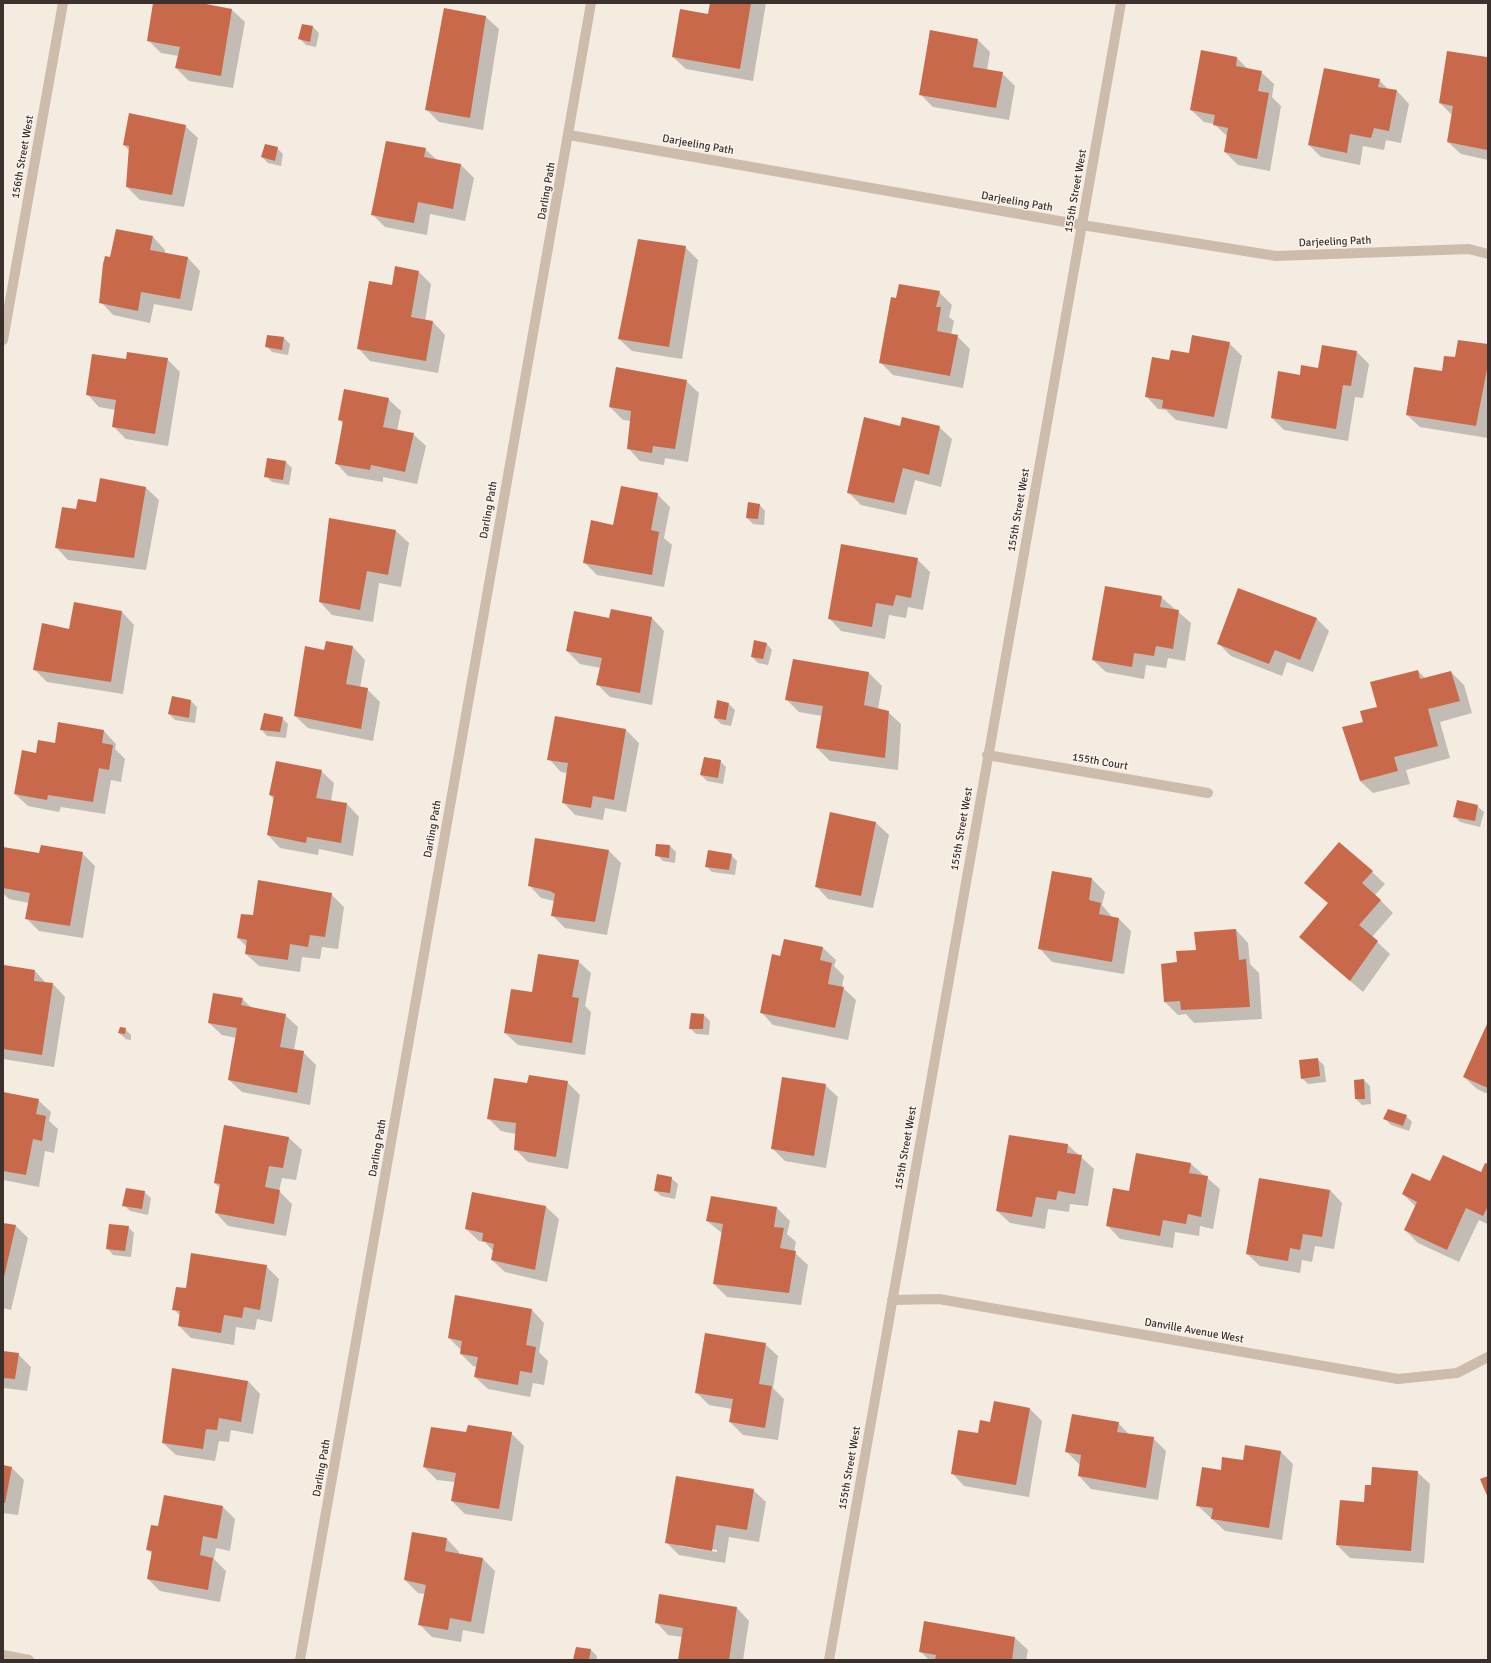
<!DOCTYPE html>
<style>
body{margin:0}
#map{position:relative;width:1491px;height:1663px;overflow:hidden;background:#f4ebe1;font-family:Signika,sans-serif}
canvas{display:block}
.frame{position:absolute;inset:0;border:4px solid #3b302b;pointer-events:none}
</style>
<div id="map">
<canvas width="1491" height="1663"></canvas>
<div class="frame"></div>
</div>
<script>
const context = document.querySelector('canvas').getContext('2d');
context.lineJoin = 'round';
function fill(path, color) { context.fillStyle = color; context.fill(path, 'evenodd'); }
const shape = rows => new Path2D(rows.map(r => 'M' + r).join(''));
function stroke(path, color, width, dash) { context.strokeStyle = color; context.lineWidth = width; context.lineCap = dash ? 'butt' : 'round'; context.setLineDash(dash || []); context.stroke(path); }
function drawText(font, color, halo, rows, align = 'center') {
  context.font = font + ' Signika,sans-serif'; context.lineWidth = 3; context.setLineDash([]); context.textBaseline = 'middle'; context.strokeStyle = halo; context.fillStyle = color; for (const [text, x, y, turn = 0] of rows) {
    context.save(); context.translate(x, y); context.rotate((+turn || 0) * Math.PI / 180); context.textAlign = isNaN(turn) ? turn : align; if (halo) context.strokeText(text, 0, 0); context.fillText(text, 0, 0); context.restore();
  }
}
fill(shape([
 [155,3,195,3,232,10,245,22,233,88,189,81,176,68,179,56,161,53,148,40],
 [711,3,766,3,753,81,686,69,673,57,709,16],
 [444,9,486,17,499,29,483,130,439,122,426,109],
 [303,25,313,27,319,33,316,47,306,45,300,39],
 [978,40,990,52,987,70,1002,73,1015,86,1009,120,933,107,920,94],
 [1237,58,1248,69,1261,72,1274,84,1272,97,1281,106,1270,171,1238,165,1225,152,1228,137,1214,124,1204,122,1191,110],
 [1487,58,1488,59,1488,160,1461,154,1448,142,1452,115,1440,103],
 [1379,80,1389,90,1397,91,1409,104,1401,143,1386,140,1384,150,1363,146,1360,165,1321,157,1309,145],
 [185,126,198,138,184,207,140,200,127,187,130,151,124,145],
 [277,148,283,154,281,166,268,163,262,157],
 [425,149,437,160,461,165,474,178,465,221,430,214,427,235,385,227,372,214],
 [117,230,153,237,165,250,165,254,188,258,200,271,192,311,154,304,150,323,113,315,101,302],
 [685,247,698,260,682,359,632,351,619,339],
 [419,272,431,284,425,321,433,322,445,335,438,373,370,361,358,348,392,286],
 [939,292,952,305,949,317,954,321,951,335,957,336,970,349,963,388,893,375,880,362,897,299],
 [268,336,284,338,290,344,288,355,272,352,266,346],
 [1229,343,1242,356,1227,429,1176,420,1166,410,1158,409,1146,396,1170,361],
 [1488,345,1488,438,1420,427,1407,415,1456,358],
 [1357,352,1369,364,1363,398,1355,397,1348,441,1284,430,1272,418,1301,376],
 [167,359,180,372,168,446,126,439,113,426,116,410,99,407,87,394,127,361],
 [686,381,699,393,688,462,665,458,664,465,640,461,628,448,631,421,623,420,610,407],
 [388,399,401,411,397,431,413,434,426,446,417,484,383,477,383,482,348,476,336,463,343,424,339,419],
 [939,427,952,439,941,487,915,480,906,515,861,505,848,492],
 [268,459,286,462,292,468,289,485,272,482,266,476],
 [101,480,146,488,159,500,146,570,68,560,56,547,77,510,97,503],
 [657,494,670,507,664,538,672,545,664,587,597,575,584,562],
 [759,504,765,511,764,525,753,524,747,518],
 [330,519,396,531,409,543,401,587,379,583,373,622,332,615,320,602],
 [917,559,930,572,923,610,908,607,906,618,889,615,885,639,841,631,829,618],
 [1161,597,1191,623,1185,661,1168,658,1166,668,1146,665,1144,679,1106,672,1093,660],
 [122,612,134,625,123,694,47,682,34,669,70,630],
 [652,618,664,631,652,705,610,697,597,684,601,668,580,664,567,651,610,619],
 [1316,618,1329,631,1313,672,1287,662,1282,676,1231,656,1218,643],
 [766,643,772,650,768,665,758,663,752,657],
 [353,647,365,660,360,688,367,689,380,702,373,741,308,728,295,716,325,652],
 [794,660,869,673,882,686,878,709,888,712,901,724,898,770,830,761,817,748,822,716,799,712,786,699],
 [1418,671,1426,679,1451,672,1464,685,1472,713,1440,722,1450,758,1406,770,1410,784,1373,793,1360,781,1364,722],
 [191,701,197,707,195,723,175,720,169,714],
 [729,704,735,710,731,726,721,724,715,718],
 [282,718,288,724,286,738,267,736,261,729],
 [556,718,626,730,639,743,626,812,605,808,603,820,575,815,563,802,568,773,561,772,549,759],
 [104,731,116,744,115,749,125,759,121,782,111,780,105,814,61,807,59,812,28,806,15,794,37,754,55,744],
 [720,761,726,767,723,784,707,781,701,775],
 [321,771,334,783,331,801,347,804,359,817,353,856,319,849,318,855,280,848,268,835,274,800,270,795],
 [1477,806,1484,812,1480,827,1460,822,1454,816],
 [831,813,876,823,889,835,873,908,828,899,816,886],
 [670,846,676,852,675,863,663,861,657,855],
 [3,848,40,854,82,853,95,866,83,938,39,931,26,918,29,903,9,899,3,893],
 [609,851,621,863,607,935,565,928,552,915,554,901,541,898,529,885],
 [731,855,737,861,735,875,712,872,706,866],
 [1053,872,1092,879,1105,892,1102,905,1113,918,1119,919,1131,931,1124,974,1052,962,1040,949],
 [1372,872,1385,884,1375,895,1393,913,1372,937,1390,954,1363,992,1313,949,1329,904,1306,883],
 [331,894,344,907,338,949,322,947,320,959,302,957,300,972,259,966,246,954,247,947,238,938,253,917],
 [1236,930,1248,943,1250,964,1259,973,1262,1019,1194,1023,1186,1014,1178,1015,1165,1002,1162,964,1178,963],
 [785,940,823,948,836,960,834,966,844,976,842,987,856,1000,848,1040,773,1025,761,1012,781,957],
 [578,961,591,973,585,1006,591,1012,585,1055,518,1045,505,1033,533,993],
 [5,966,35,971,47,984,53,984,65,997,54,1067,3,1059,3,981],
 [242,999,252,1008,285,1015,298,1027,294,1050,303,1052,316,1065,310,1105,242,1092,229,1080,237,1038,222,1035,209,1023],
 [704,1015,710,1021,709,1035,696,1034,690,1028],
 [1488,1026,1488,1094,1477,1089,1464,1077],
 [125,1029,131,1035,131,1040,126,1039,119,1033],
 [1317,1059,1324,1065,1326,1082,1308,1084,1302,1078],
 [1364,1080,1370,1086,1371,1104,1362,1105,1356,1099],
 [567,1082,580,1095,568,1169,528,1162,515,1149,516,1134,501,1131,488,1118,527,1084],
 [825,1085,838,1097,826,1168,785,1161,772,1148],
 [3,1093,38,1100,51,1112,49,1121,58,1129,54,1153,45,1151,39,1187,3,1180],
 [1406,1116,1412,1122,1409,1131,1391,1125,1385,1119],
 [225,1126,289,1138,302,1150,296,1180,282,1178,279,1191,292,1204,286,1236,228,1226,216,1213,220,1188,215,1183],
 [1068,1145,1094,1169,1088,1206,1070,1204,1069,1212,1048,1209,1045,1229,1010,1223,997,1211],
 [1191,1164,1220,1189,1213,1229,1200,1226,1199,1236,1175,1232,1173,1248,1120,1239,1108,1226,1130,1192],
 [1488,1165,1488,1224,1479,1220,1459,1262,1418,1243,1405,1230,1416,1207,1403,1194,1431,1182,1482,1173],
 [671,1178,678,1184,675,1199,661,1196,655,1190],
 [1330,1190,1342,1203,1334,1249,1315,1246,1312,1262,1302,1260,1300,1273,1260,1266,1247,1254],
 [144,1192,151,1198,148,1215,130,1211,124,1205],
 [473,1193,546,1207,559,1219,547,1282,505,1272,492,1260,494,1252,485,1242,479,1241,466,1229],
 [711,1197,777,1208,790,1221,787,1234,796,1242,794,1252,808,1265,801,1305,727,1297,714,1284,723,1234,707,1221],
 [3,1224,16,1226,28,1238,11,1310,3,1308],
 [128,1227,134,1233,131,1257,113,1255,107,1248],
 [266,1266,279,1279,272,1322,257,1319,255,1330,236,1327,234,1345,191,1338,179,1326,180,1316,174,1309,186,1289],
 [456,1297,532,1310,544,1323,539,1352,548,1361,544,1385,533,1383,530,1397,488,1389,475,1377,477,1367,473,1366,461,1354,461,1350,449,1338],
 [765,1344,778,1356,773,1388,784,1399,778,1440,743,1435,730,1422,732,1409,709,1405,696,1392],
 [3,1352,18,1354,31,1367,27,1391,4,1388,3,1393],
 [248,1381,260,1394,253,1434,231,1430,229,1442,219,1441,215,1461,176,1455,163,1443],
 [1029,1408,1042,1421,1029,1497,964,1486,952,1473,978,1435,991,1423],
 [1118,1423,1130,1435,1153,1438,1166,1451,1158,1500,1091,1489,1079,1476,1080,1465,1067,1452],
 [467,1433,511,1433,524,1446,512,1521,465,1514,452,1501,455,1482,437,1480,424,1467],
 [1281,1452,1293,1464,1282,1540,1225,1531,1197,1505,1222,1471,1244,1461],
 [3,1466,12,1468,24,1480,18,1515,3,1513],
 [1417,1472,1430,1484,1424,1563,1350,1558,1337,1545,1365,1503],
 [753,1490,766,1502,759,1542,729,1537,725,1563,679,1555,666,1542],
 [679,1544,717,1550,717,1552,679,1546],
 [223,1507,235,1519,230,1551,216,1548,214,1559,226,1571,220,1602,160,1591,148,1579,152,1554,148,1550,159,1527],
 [447,1539,459,1552,459,1554,483,1559,495,1571,484,1634,463,1630,461,1642,432,1637,419,1624,425,1594,418,1593,405,1580],
 [660,1595,737,1608,749,1621,743,1660,679,1660,682,1637,668,1635,656,1622],
 [1015,1638,1028,1650,1026,1660,929,1660,920,1651],
 [591,1650,597,1656,596,1660,574,1660]
]), '#0003');
fill(shape([
 [153,3,201,3,232,9,221,76,175,68,180,47,147,41],
 [710,3,751,3,740,69,672,57,680,9,708,14],
 [444,8,486,16,470,118,425,110],
 [302,24,313,26,310,42,298,39],
 [930,30,978,39,973,67,1003,72,996,108,919,95],
 [1201,50,1237,57,1236,66,1262,71,1258,91,1269,93,1257,159,1224,152,1228,128,1213,125,1215,115,1190,110],
 [1447,51,1487,57,1487,150,1447,142,1453,106,1439,103],
 [1324,68,1380,79,1378,87,1397,90,1389,131,1374,128,1371,138,1350,134,1347,153,1308,145],
 [129,113,186,125,172,195,126,187,129,146,123,145],
 [386,141,426,148,424,157,461,164,453,209,418,202,414,223,371,215],
 [265,144,278,147,275,161,261,157],
 [116,229,153,236,150,250,188,257,180,299,141,292,138,311,99,303,103,264,105,256,110,257],
 [638,239,686,246,669,347,618,339],
 [395,266,419,271,411,317,433,321,426,361,357,349,369,281,392,285],
 [899,284,940,291,936,307,941,307,937,331,958,335,950,376,879,363,891,297,896,298],
 [267,335,284,337,282,350,265,347],
 [1192,335,1230,342,1214,417,1162,408,1163,400,1145,397,1152,357,1169,360,1171,350,1189,353],
 [1458,340,1488,344,1488,364,1476,426,1406,415,1414,367,1442,371,1444,356,1455,357],
 [1322,345,1357,351,1351,386,1343,385,1336,429,1271,418,1278,371,1300,375,1301,365,1318,368],
 [127,352,168,358,155,434,112,427,116,400,86,395,92,354,126,359],
 [616,367,687,380,675,449,653,446,652,453,627,449,631,411,609,407],
 [344,389,389,398,383,427,414,433,405,472,371,465,370,470,335,464,343,421,338,420],
 [864,417,900,426,902,417,940,426,929,475,903,468,894,503,847,493],
 [267,458,286,461,283,480,264,477],
 [100,478,146,487,134,558,55,548,62,507,76,509,78,499,96,502],
 [621,486,658,493,651,530,659,532,652,575,583,563,591,520,613,525],
 [748,502,760,504,758,519,746,518],
 [329,518,396,530,388,575,367,571,360,610,319,602],
 [841,544,918,558,911,598,896,595,893,606,876,603,872,627,828,619],
 [1105,586,1162,596,1160,607,1179,610,1173,649,1156,646,1154,656,1134,653,1132,667,1092,660],
 [1238,588,1317,618,1300,660,1275,650,1269,664,1217,644],
 [74,602,122,611,111,682,33,670,42,623,69,629],
 [611,609,652,617,640,693,596,685,602,658,566,651,574,611,609,618],
 [754,640,767,643,763,659,751,657],
 [326,641,353,646,346,684,368,688,361,729,294,716,305,646,324,650],
 [793,659,869,672,864,705,889,711,885,758,816,748,823,706,785,700],
 [1418,670,1420,679,1451,671,1460,701,1428,709,1438,746,1394,757,1398,771,1360,781,1342,727,1363,722,1360,711,1377,707,1370,682],
 [172,696,191,700,189,718,168,714],
 [717,700,729,703,726,720,714,718],
 [264,713,283,717,280,732,260,730],
 [555,716,626,729,614,800,593,796,591,808,562,803,568,763,547,760],
 [58,722,104,730,102,743,113,745,109,770,99,768,93,802,48,795,47,800,14,794,22,750,36,753,38,740,55,743],
 [704,757,721,760,718,778,700,775],
 [276,761,322,770,316,798,347,803,341,843,307,837,306,843,267,835,274,796,269,795],
 [1457,800,1478,805,1475,821,1453,817],
 [830,812,876,822,861,896,815,887],
 [535,838,609,850,595,922,551,916,555,894,550,891,528,886],
 [1339,842,1373,871,1362,883,1381,900,1359,925,1378,941,1350,981,1299,937,1328,903,1304,883],
 [656,844,670,845,669,858,655,856],
 [41,845,83,852,70,926,25,919,30,893,3,888,3,847,39,853],
 [708,850,732,854,729,870,705,867],
 [1052,871,1092,878,1089,900,1101,903,1099,914,1119,918,1112,962,1038,949],
 [258,880,332,893,325,937,310,935,308,947,290,944,288,960,245,954,247,940,237,938,241,914,253,915],
 [1236,929,1239,960,1246,959,1250,1007,1181,1010,1180,1001,1164,1002,1161,964,1177,962,1176,951,1196,950,1194,932],
 [784,939,823,947,820,960,832,963,828,984,844,987,835,1028,760,1013,772,954,780,956],
 [538,954,579,960,572,997,579,998,572,1043,504,1033,511,989,532,992],
 [4,965,35,970,34,981,53,983,42,1055,3,1049],
 [213,993,243,998,241,1005,286,1014,280,1047,304,1051,297,1093,228,1080,237,1028,208,1023],
 [691,1013,704,1014,703,1029,689,1029],
 [1487,1024,1488,1025,1488,1088,1463,1077],
 [120,1027,126,1028,125,1034,118,1033],
 [1318,1058,1320,1076,1301,1079,1299,1060],
 [529,1075,568,1081,556,1157,514,1150,516,1123,487,1119,494,1078,527,1083],
 [782,1077,826,1084,814,1156,771,1149],
 [1364,1079,1365,1099,1355,1099,1354,1080],
 [3,1092,39,1099,36,1114,46,1116,42,1141,33,1139,26,1175,3,1171],
 [1388,1109,1407,1115,1403,1126,1383,1119],
 [224,1125,289,1137,283,1168,269,1166,265,1187,280,1190,274,1224,215,1213,220,1184,214,1183],
 [1009,1135,1068,1144,1067,1153,1082,1155,1075,1194,1058,1191,1056,1200,1036,1197,1032,1217,996,1211],
 [1136,1153,1191,1163,1189,1173,1208,1176,1201,1217,1188,1214,1186,1224,1163,1220,1160,1236,1106,1226,1113,1188,1129,1191],
 [1443,1155,1481,1172,1485,1163,1488,1164,1488,1206,1483,1216,1466,1208,1447,1250,1404,1230,1417,1202,1402,1194,1412,1173,1430,1181],
 [657,1174,672,1177,670,1193,654,1191],
 [1259,1178,1330,1190,1322,1237,1303,1234,1300,1250,1290,1248,1288,1261,1246,1254],
 [126,1188,145,1191,142,1209,122,1206],
 [472,1192,546,1206,535,1270,491,1260,494,1244,482,1241,483,1233,465,1229],
 [711,1196,777,1207,774,1227,784,1228,780,1248,796,1251,789,1293,713,1284,723,1224,706,1221],
 [3,1223,16,1225,4,1277,3,1277],
 [109,1224,129,1226,125,1251,106,1249],
 [191,1253,267,1265,260,1310,244,1307,242,1318,224,1315,221,1333,178,1326,180,1311,172,1310,176,1287,186,1288],
 [455,1295,532,1309,526,1345,536,1347,532,1373,520,1371,518,1385,474,1377,478,1357,460,1354,462,1341,448,1338],
 [705,1333,766,1343,759,1384,772,1386,765,1428,729,1422,733,1399,695,1393],
 [3,1351,19,1353,15,1379,3,1378],
 [172,1368,248,1381,241,1422,219,1418,217,1430,206,1429,203,1449,162,1443],
 [994,1401,1030,1408,1016,1485,951,1474,958,1430,978,1433,980,1420,990,1422],
 [1072,1414,1119,1422,1117,1432,1154,1437,1146,1488,1078,1476,1081,1455,1065,1452],
 [468,1425,512,1432,499,1509,451,1501,456,1473,423,1467,431,1427,466,1432],
 [1245,1445,1281,1451,1269,1528,1211,1519,1213,1508,1196,1506,1202,1467,1221,1470,1222,1457,1243,1460],
 [3,1465,12,1467,5,1503,3,1503],
 [1372,1467,1418,1471,1411,1551,1336,1545,1340,1500,1364,1502,1365,1485,1371,1485],
 [676,1476,754,1489,747,1530,716,1525,712,1551,665,1543],
 [1488,1476,1488,1498,1480,1479],
 [164,1495,223,1506,217,1539,203,1536,200,1555,213,1558,208,1590,147,1579,152,1551,146,1550,151,1525,158,1526],
 [412,1532,447,1538,445,1551,483,1558,471,1622,450,1618,448,1630,418,1625,426,1585,404,1580],
 [659,1594,737,1607,729,1660,678,1660,683,1628,655,1623],
 [924,1621,1015,1637,1012,1660,935,1660,936,1655,919,1652],
 [576,1647,591,1649,589,1660,573,1660]
]), '#c8694b');
stroke(shape([
 [569,135,1082,225,1276,256,1469,249,1488,254],
 [3,340,63,3],
 [987,755,1208,793],
 [892,1300,939,1299,1398,1379,1457,1373,1488,1357],
 [3,1655,29,1660],
 [300,1660,591,3],
 [829,1660,1121,3]
]), '#cdbbac', 10);
drawText('11px', '#3b302b', '#fbf5ee', [
 ["Darjeeling Path",698,145,10],
 ["156th Street West",23,157,-80],
 ["Darling Path",547,191,-80],
 ["155th Street West",1076,191,-80],
 ["Darjeeling Path",1017,202,10],
 ["Darjeeling Path",1335,242,-2],
 ["Darling Path",489,510,-80],
 ["155th Street West",1019,510,-80],
 ["155th Court",1100,762,10],
 ["Darling Path",433,829,-80],
 ["155th Street West",962,829,-80],
 ["Darling Path",378,1148,-80],
 ["155th Street West",906,1148,-80],
 ["Danville Avenue West",1194,1331,10],
 ["Darling Path",322,1468,-80],
 ["155th Street West",850,1468,-80]
]);
</script>
